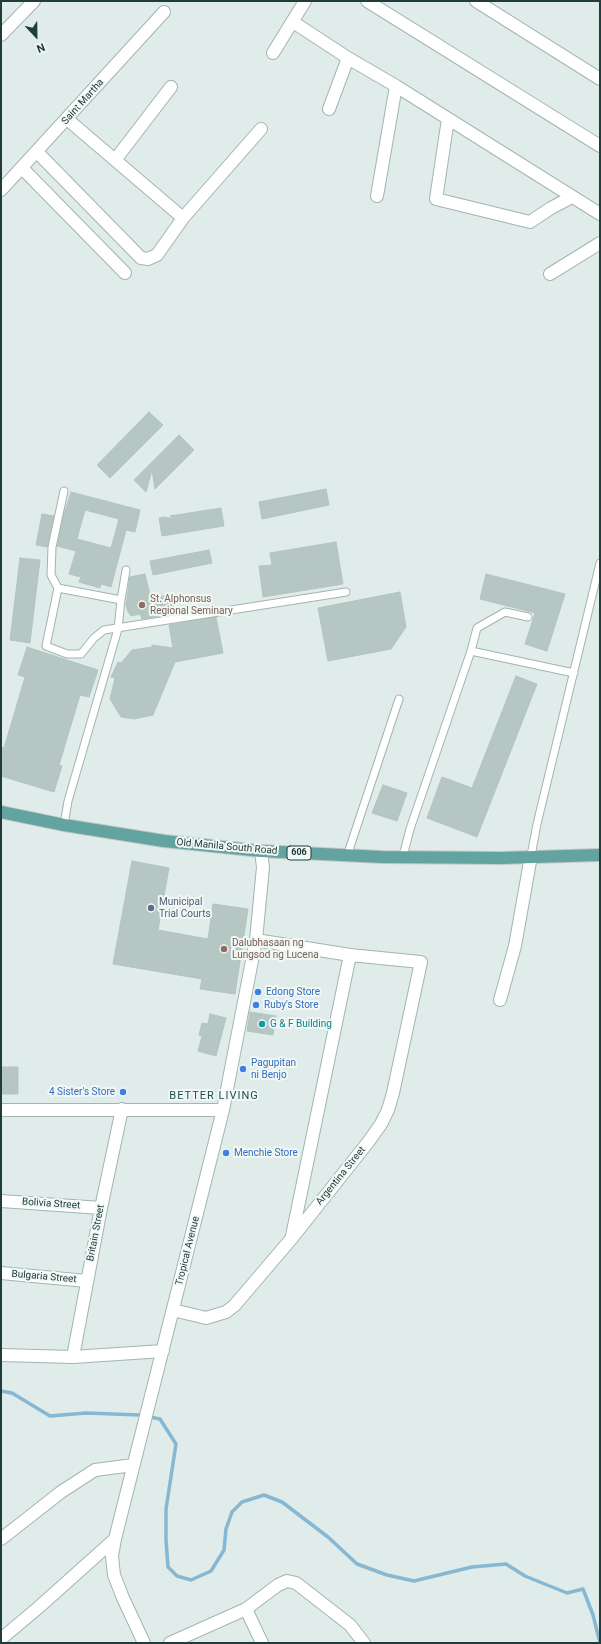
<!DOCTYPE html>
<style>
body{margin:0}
#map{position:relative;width:601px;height:1644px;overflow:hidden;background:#e0ece9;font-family:Roboto,sans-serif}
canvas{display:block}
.frame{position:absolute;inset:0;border:2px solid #203d3b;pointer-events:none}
.north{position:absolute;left:16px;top:16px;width:40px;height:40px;-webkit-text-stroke:3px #f1f8f6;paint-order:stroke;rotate:158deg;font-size:11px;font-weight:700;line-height:16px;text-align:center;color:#203d3b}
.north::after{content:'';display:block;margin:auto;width:14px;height:18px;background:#203d3b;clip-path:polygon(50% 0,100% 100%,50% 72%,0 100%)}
</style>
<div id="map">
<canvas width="601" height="1644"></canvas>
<div class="frame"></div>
<div class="north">N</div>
</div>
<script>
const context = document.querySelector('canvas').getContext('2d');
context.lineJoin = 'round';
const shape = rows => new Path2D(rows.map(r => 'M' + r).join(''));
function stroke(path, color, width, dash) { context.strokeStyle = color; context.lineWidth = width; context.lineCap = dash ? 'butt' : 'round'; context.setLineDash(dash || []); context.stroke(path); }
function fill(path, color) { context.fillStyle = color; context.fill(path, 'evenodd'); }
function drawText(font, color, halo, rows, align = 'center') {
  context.font = font + ' Roboto,sans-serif'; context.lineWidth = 4; context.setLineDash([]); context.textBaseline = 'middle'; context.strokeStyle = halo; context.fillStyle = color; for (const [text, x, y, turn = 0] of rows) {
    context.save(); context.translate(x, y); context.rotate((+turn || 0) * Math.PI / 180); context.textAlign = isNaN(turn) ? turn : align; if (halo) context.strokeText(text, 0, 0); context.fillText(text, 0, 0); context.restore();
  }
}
stroke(shape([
 [1,1391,12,1393,50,1416,86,1413,140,1415,160,1419,176,1444,166,1509,166,1540,168,1567,177,1576,191,1580,211,1571,224,1550,226,1529,232,1512,242,1502,264,1495,282,1502,328,1537,357,1564,387,1575,414,1581,472,1567,506,1564,525,1576,567,1593,583,1589,593,1615,600,1643]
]), '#86b7d3', 3.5);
const building = shape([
 [149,412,163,425,110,478,97,465,149,412],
 [179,435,194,450,155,489,152,470,146,492,134,480,179,435],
 [326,489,329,505,262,519,259,502,326,489],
 [71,492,140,510,135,532,126,530,111,587,101,584,100,588,79,582,81,577,69,574,76,551,57,546,63,518,71,492],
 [85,510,119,519,111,548,77,539,85,510],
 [221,508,224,526,162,536,159,518,165,517,173,519,170,516,221,508],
 [42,514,54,516,47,547,36,545,42,514],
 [336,542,343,584,263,597,259,566,272,565,270,553,336,542],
 [209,550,212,563,153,575,150,561,209,550],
 [20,558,40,560,30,643,10,640,20,558],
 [145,574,151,599,171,594,175,613,142,619,140,614,131,616,128,612,126,605,130,577,145,574],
 [486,574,565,594,547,651,525,644,535,613,480,599,486,574],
 [400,592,406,627,391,649,328,661,318,608,400,592],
 [216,617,223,653,175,662,153,715,134,719,121,717,110,699,115,678,111,677,118,662,121,663,132,650,152,647,152,645,173,648,169,625,216,617],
 [27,647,98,670,89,697,80,695,59,765,62,766,54,792,1,776,1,747,4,748,25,677,18,675,27,647],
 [516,676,537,684,477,837,427,818,442,777,472,788,516,676],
 [383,785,407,793,397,821,372,813,383,785],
 [132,861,169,868,158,930,208,939,213,904,248,909,235,994,200,989,202,979,113,964,132,861],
 [250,1012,276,1016,273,1035,247,1031,250,1012],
 [210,1014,226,1018,216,1056,198,1051,202,1036,199,1035,202,1023,208,1024,210,1014],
 [1,1067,18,1067,18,1094,1,1094,1,1067]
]);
fill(building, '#b5c6c3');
stroke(building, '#b2c5c1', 1);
const service = shape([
 [64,491,52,547,51,575,58,588,121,600],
 [58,588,46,646,67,654,81,654,94,638,104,630,346,592],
 [471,651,574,673],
 [64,825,68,801,118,629,121,600,126,570],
 [347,856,399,699],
 [403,856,410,829,471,651,477,628,505,612,528,617],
 [531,856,537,824,600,563]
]);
const minor = shape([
 [367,1,600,146],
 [476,1,600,79],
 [293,22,348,58,396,86,600,214],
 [1,35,34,1],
 [273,53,305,1],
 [329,109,348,58],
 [67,119,183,218],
 [448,119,436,199,530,222,551,208,572,197],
 [37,152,141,258,148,259,157,255,183,218,261,129],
 [115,160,171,87],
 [22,168,125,273],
 [1,190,164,12],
 [377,196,396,86],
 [550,274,600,243],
 [500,1000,515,946,531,856],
 [1,1110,223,1110],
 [1,1201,101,1208],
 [292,1236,350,955],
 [1,1273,87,1281],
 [173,1310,206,1318,226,1312,234,1306,292,1238,369,1141,381,1124,388,1110,393,1093,421,962,350,955,256,940],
 [1,1355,73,1357,163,1351],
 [73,1357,101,1208,122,1109],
 [1,1539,61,1492,95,1470,133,1465],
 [246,1609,262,1643],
 [1,1639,39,1607,115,1539],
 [144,1643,123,1598,114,1575,112,1556,115,1539,223,1110,256,940,263,867,261,851],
 [170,1643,246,1609,278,1585,287,1581,296,1583,350,1625,364,1643]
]);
const primary = shape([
 [1,812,64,825,164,841,261,851,382,857,501,858,600,855]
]);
stroke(service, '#a3b4b1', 9);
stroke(minor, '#a3b4b1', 14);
stroke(primary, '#c1c9c8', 14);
stroke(service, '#fff', 7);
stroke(minor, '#fff', 12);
stroke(primary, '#63a3a0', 12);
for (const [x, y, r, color] of [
 [142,605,4,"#8d6e63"],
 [151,908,4,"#5c6f8a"],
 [224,949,4,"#8d6e63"],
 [258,992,4,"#3f7fe0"],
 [256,1005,4,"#3f7fe0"],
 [262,1024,4,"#0f9aa8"],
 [243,1069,4,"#3f7fe0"],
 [123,1092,4,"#3f7fe0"],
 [226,1153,4,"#3f7fe0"]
]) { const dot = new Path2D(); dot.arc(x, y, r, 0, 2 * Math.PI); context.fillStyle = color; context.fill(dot); stroke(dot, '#f1f8f6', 1.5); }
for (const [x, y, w] of [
 [299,853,24]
]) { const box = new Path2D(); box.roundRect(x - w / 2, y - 7, w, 14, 3); context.fillStyle = '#f1f8f6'; context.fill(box); stroke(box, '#203d3b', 1); }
drawText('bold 9px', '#203d3b', null, [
 ["606",299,853]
]);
drawText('10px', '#203d3b', '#f1f8f6', [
 ["Saint Martha",83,102,-48],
 ["Old Manila South Road",227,847,5],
 ["Argentina Street",341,1176,-51],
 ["Bolivia Street",51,1204,4],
 ["Britain Street",96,1233,-79],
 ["Tropical Avenue",188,1251,-76],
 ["Bulgaria Street",44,1277,5]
]);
drawText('10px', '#785e54', '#f1f8f6', [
 ["St. Alphonsus",150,599],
 ["Regional Seminary",150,611],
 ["Dalubhasaan ng",232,943],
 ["Lungsod ng Lucena",232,955]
], 'left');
drawText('10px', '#4e5e75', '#f1f8f6', [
 ["Municipal",159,902],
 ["Trial Courts",159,914]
], 'left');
drawText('10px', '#366cbe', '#f1f8f6', [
 ["Edong Store",266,992],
 ["Ruby's Store",264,1005],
 ["Pagupitan",251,1063],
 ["ni Benjo",251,1075],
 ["4 Sister's Store",115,1092,"right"],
 ["Menchie Store",234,1153]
], 'left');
drawText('10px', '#0d838f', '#f1f8f6', [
 ["G & F Building",270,1024]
], 'left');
context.letterSpacing = '1px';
drawText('11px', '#1c4f4d', '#f1f8f6', [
 ["BETTER LIVING",214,1096]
]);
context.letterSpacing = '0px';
</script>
